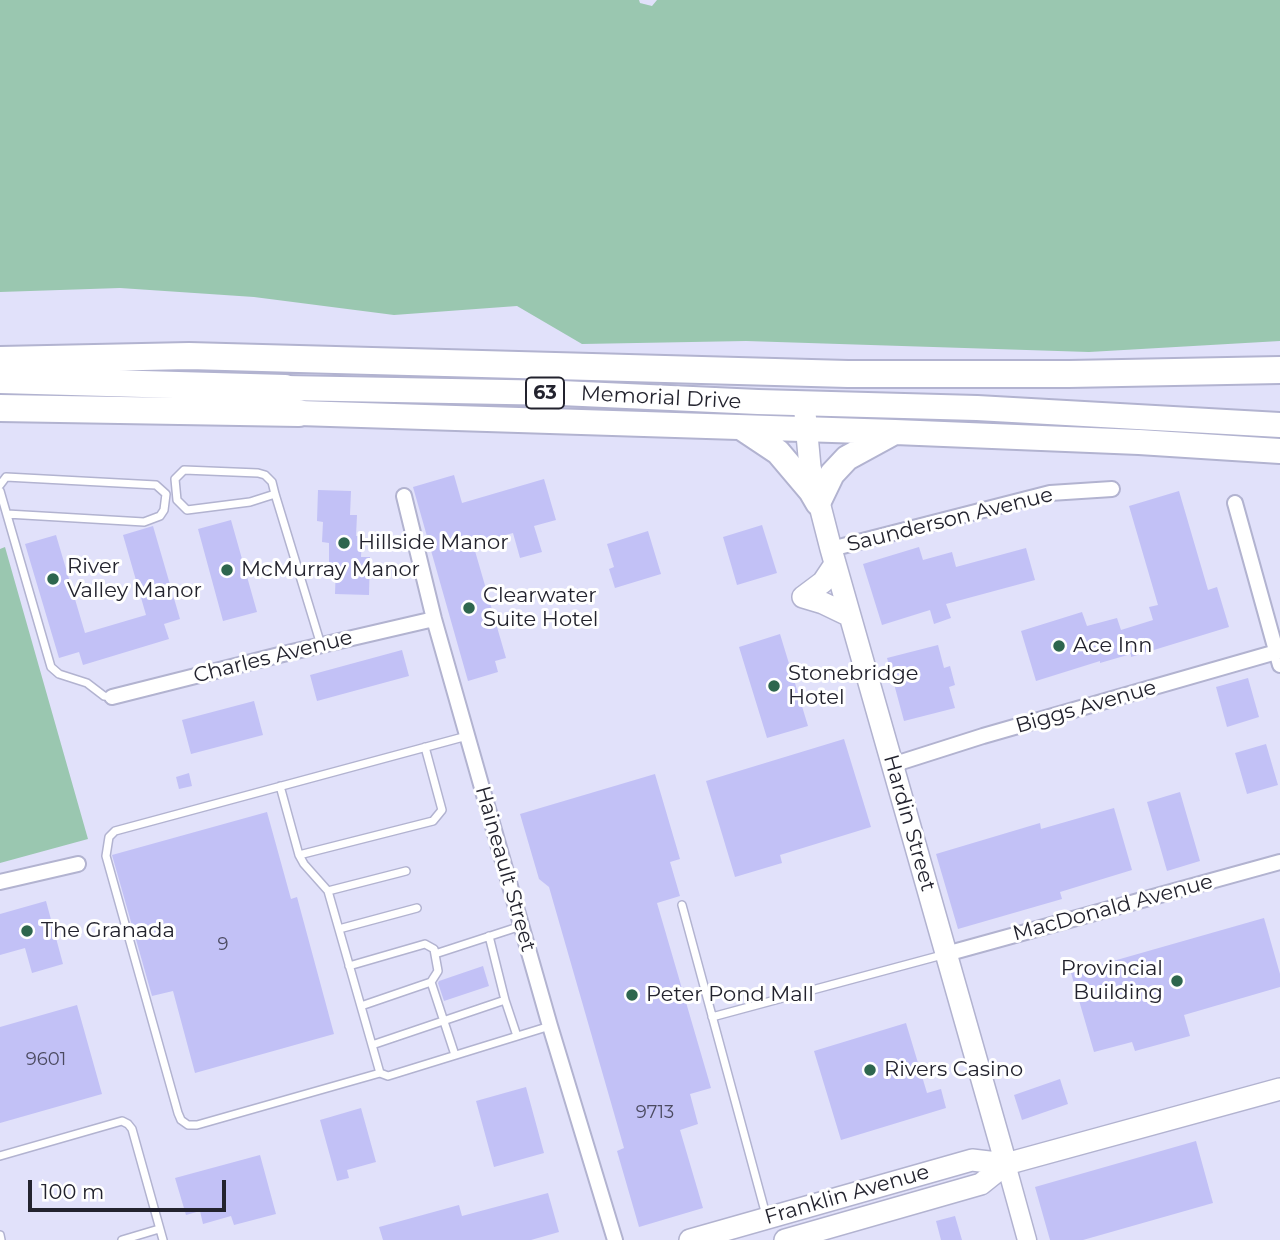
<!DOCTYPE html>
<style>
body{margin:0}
#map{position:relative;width:1280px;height:1240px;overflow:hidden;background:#e1e1fa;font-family:Montserrat,sans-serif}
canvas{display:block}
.scale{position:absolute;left:28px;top:1180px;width:198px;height:32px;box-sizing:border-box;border:4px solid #23232e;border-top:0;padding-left:9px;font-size:21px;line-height:24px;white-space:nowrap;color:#23232e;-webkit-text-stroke:5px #fff;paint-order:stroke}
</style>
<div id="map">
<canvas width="1280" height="1240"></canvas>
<div class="scale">100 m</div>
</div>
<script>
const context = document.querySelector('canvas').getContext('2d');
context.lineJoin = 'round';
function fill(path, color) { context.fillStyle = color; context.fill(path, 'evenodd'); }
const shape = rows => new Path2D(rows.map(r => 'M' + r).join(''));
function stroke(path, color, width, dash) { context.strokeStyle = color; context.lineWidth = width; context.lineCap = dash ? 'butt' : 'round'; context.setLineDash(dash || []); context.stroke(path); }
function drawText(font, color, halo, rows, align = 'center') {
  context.font = font + ' Montserrat,sans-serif'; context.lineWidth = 6; context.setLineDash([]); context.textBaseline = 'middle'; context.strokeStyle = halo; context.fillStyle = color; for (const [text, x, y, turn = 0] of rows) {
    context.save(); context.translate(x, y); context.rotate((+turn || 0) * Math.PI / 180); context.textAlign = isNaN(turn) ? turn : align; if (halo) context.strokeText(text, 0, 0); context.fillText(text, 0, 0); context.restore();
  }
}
fill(shape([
 [0,0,639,0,640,3,652,6,657,0,1280,0,1280,341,1089,352,746,341,582,344,517,306,394,315,254,297,120,288,0,292],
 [5,547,88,839,0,863,0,549]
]), '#9ac7b0');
fill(shape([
 [454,475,462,503,544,479,556,520,534,526,542,552,520,558,513,533,473,544,506,658,495,661,498,672,468,681,413,487],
 [318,490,351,491,350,515,357,515,356,536,362,536,361,557,370,557,369,595,335,594,336,564,329,563,329,543,322,542,323,522,317,521],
 [1179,491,1208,590,1217,587,1229,627,1131,657,1131,654,1100,663,1100,661,1036,681,1021,631,1082,612,1087,626,1117,618,1121,630,1153,620,1149,607,1158,605,1129,506],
 [231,520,257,612,223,621,198,529],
 [762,525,777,573,737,585,723,537],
 [153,526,180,619,164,624,169,639,83,665,79,652,59,658,25,544,56,535,85,633,146,615,123,535],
 [648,531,661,574,615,588,609,569,614,567,607,544],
 [919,547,923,560,952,552,956,567,1026,548,1035,580,946,604,951,618,934,624,930,610,882,625,863,564],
 [780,634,808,726,767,738,739,647],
 [938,645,944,668,950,666,955,685,949,687,955,708,904,721,887,658],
 [402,650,409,676,317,701,310,675],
 [1248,678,1259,717,1227,727,1216,687],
 [254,701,263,735,191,754,182,720],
 [844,739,871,827,780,855,782,863,735,877,706,781],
 [1266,744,1278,785,1247,794,1235,753],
 [189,773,192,786,179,789,176,777],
 [655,774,680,859,670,862,680,896,657,903,711,1088,690,1094,698,1124,680,1130,703,1208,639,1227,617,1151,624,1148,549,887,539,879,520,814],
 [1180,792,1200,861,1167,871,1147,802],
 [1114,808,1132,870,1060,892,1062,899,958,929,936,854,1040,823,1041,829],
 [267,812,291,899,297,897,334,1034,195,1073,173,991,152,996,112,855],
 [46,901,63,964,32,973,25,948,0,955,0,914],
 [1264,918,1280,974,1280,987,1184,1015,1190,1036,1135,1051,1132,1042,1094,1052,1071,973],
 [483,966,489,986,444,1001,438,983,439,981],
 [77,1005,102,1094,0,1123,0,1027],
 [906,1023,927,1093,941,1089,946,1108,841,1140,814,1051],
 [1060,1079,1068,1104,1022,1120,1014,1095],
 [526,1087,544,1153,494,1167,476,1101],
 [361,1108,376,1162,347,1170,349,1178,337,1181,320,1120],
 [1196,1141,1213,1203,1083,1240,1050,1240,1035,1187],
 [260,1155,276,1214,234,1225,231,1216,203,1224,200,1211,186,1215,175,1178],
 [548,1193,559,1232,531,1240,383,1240,379,1227,459,1205,462,1216],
 [955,1216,962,1240,941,1240,936,1221]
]), '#c2c1f6');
const service = shape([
 [0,485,6,477,156,485,166,494,164,510,160,516,144,522,7,514],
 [0,491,51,667,59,674,87,683,104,696,112,697],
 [275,494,250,502,187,510,177,500,175,479,184,470,258,473,265,475,272,482,275,494,321,645],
 [467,736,115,831,109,837,106,856,178,1113,181,1120,188,1125,197,1125,380,1073,388,1076,550,1026],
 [280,786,299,855,433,821,442,810,425,747],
 [299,855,304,864,328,891,406,871],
 [328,891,380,1073],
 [682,905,766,1215],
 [339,929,417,908],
 [489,936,505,1000],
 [435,954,521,926],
 [349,966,425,944,434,949,438,971,431,982,361,1006],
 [431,982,455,1055],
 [712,1017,946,954],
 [372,1045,505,1000,517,1036],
 [0,1156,122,1121,128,1124,132,1129,163,1240],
 [0,1235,1,1240],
 [122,1240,159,1229]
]);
const minor = shape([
 [404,496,434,619,490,816,550,1026,615,1240],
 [1235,503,1280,665],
 [831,549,1050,493,1112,489],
 [112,697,279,655,434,619],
 [892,765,983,736,1280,651],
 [0,882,78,864],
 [946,954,1280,862]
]);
const tertiary = shape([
 [1006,1164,1027,1240]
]);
const secondary = shape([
 [805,413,810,467,831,549,1006,1164],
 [803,597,823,603,850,616],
 [803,597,823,582,835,564],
 [690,1240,972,1160,1006,1164],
 [785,1240,981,1184,1006,1164,1280,1089]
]);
const trunk = shape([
 [285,388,561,393,758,402,977,408,1280,425],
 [299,413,895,432,1139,442,1280,451],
 [742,428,778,452,811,491,818,503],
 [818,503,832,474,847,458,891,434]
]);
const motorway = shape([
 [0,360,189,356,848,374,1069,374,1280,370],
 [0,380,285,388],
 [0,408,299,413]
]);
stroke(service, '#b2b3d0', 10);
stroke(minor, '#b2b3d0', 18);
stroke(tertiary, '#b2b3d0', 21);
stroke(secondary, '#b2b3d0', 24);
stroke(trunk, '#b2b3d0', 28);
stroke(motorway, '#b2b3d0', 30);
stroke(service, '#fff', 7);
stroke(minor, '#fff', 14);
stroke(tertiary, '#fff', 18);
stroke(secondary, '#fff', 21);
stroke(trunk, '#fff', 24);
stroke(motorway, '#fff', 26);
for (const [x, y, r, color] of [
 [344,543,7,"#2e664e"],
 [227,570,7,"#2e664e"],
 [53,579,7,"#2e664e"],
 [469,608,7,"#2e664e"],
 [1059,646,7,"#2e664e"],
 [774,686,7,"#2e664e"],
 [27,931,7,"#2e664e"],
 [1177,981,7,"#2e664e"],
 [632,995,7,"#2e664e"],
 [870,1070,7,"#2e664e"]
]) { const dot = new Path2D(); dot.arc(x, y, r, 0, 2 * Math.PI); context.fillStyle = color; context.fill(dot); stroke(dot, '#fff', 2.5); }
drawText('18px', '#4b4a60', null, [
 ["9",223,945],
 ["9601",46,1060],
 ["9713",655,1113]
]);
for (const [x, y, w] of [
 [545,393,38]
]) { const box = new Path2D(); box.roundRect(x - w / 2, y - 15.5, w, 31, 5); context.fillStyle = '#fff'; context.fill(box); stroke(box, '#23232e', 2); }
drawText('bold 19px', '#23232e', null, [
 ["63",545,393]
]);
drawText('21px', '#23232e', '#fff', [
 ["Memorial Drive",661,398,3],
 ["Saunderson Avenue",950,520,-14],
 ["Charles Avenue",273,657,-14],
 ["Biggs Avenue",1086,707,-16],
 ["Hardin Street",909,823,74],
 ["Haineault Street",505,869,74],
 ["MacDonald Avenue",1113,908,-15],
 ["Franklin Avenue",847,1195,-16]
]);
drawText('21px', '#23232e', '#fff', [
 ["Hillside Manor",358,543],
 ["River",67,567],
 ["Valley Manor",67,591],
 ["McMurray Manor",241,570],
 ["Clearwater",483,596],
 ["Suite Hotel",483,620],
 ["Ace Inn",1073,646],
 ["Stonebridge",788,674],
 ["Hotel",788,698],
 ["The Granada",41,931],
 ["Provincial",1163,969,"right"],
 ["Building",1163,993,"right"],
 ["Peter Pond Mall",646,995],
 ["Rivers Casino",884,1070]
], 'left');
</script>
